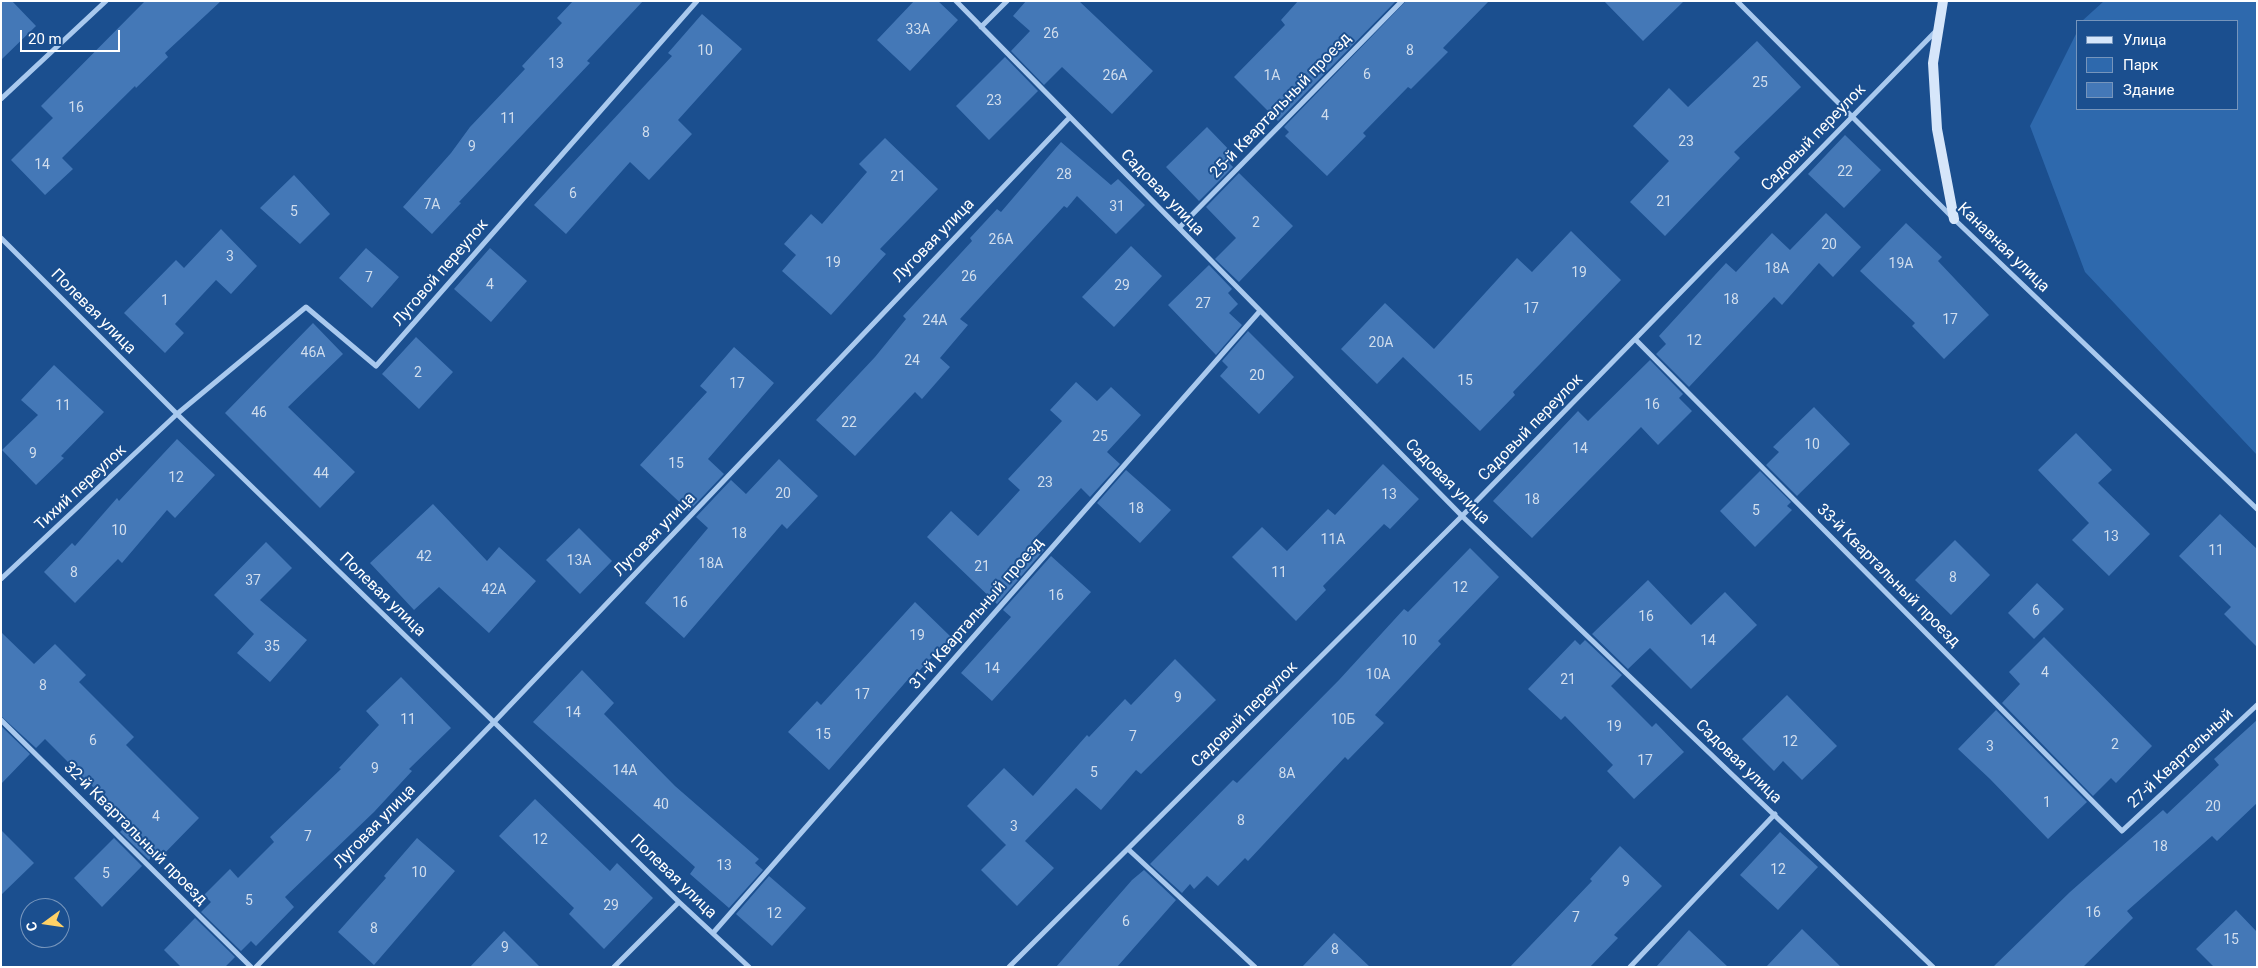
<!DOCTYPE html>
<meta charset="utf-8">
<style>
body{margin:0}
#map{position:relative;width:2258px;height:968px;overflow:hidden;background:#1b4f8f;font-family:Roboto,sans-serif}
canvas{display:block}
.frame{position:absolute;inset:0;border:2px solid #fff;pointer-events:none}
.legend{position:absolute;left:2076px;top:20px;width:162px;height:90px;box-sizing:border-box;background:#1b4f8f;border:1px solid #7695bc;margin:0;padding:6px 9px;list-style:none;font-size:15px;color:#fff}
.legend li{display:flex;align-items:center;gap:10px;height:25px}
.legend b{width:25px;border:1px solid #7695bc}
.north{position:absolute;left:20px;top:898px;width:50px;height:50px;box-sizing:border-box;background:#1b4f8f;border:1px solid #7695bc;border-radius:50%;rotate:256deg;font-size:14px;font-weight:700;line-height:20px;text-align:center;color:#fff}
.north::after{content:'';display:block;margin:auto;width:18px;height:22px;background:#ffd166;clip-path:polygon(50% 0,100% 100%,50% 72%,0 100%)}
.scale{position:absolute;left:20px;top:30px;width:100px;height:22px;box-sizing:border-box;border:2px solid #fff;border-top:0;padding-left:6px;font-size:15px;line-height:18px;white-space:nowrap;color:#fff;-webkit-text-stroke:4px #1b4f8f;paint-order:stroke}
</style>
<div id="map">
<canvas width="2258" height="968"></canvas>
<div class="frame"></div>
<ul class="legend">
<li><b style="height:6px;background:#d6e6fa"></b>Улица</li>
<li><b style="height:14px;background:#2e69ad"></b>Парк</li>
<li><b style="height:14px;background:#4478b7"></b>Здание</li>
</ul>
<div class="north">С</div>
<div class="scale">20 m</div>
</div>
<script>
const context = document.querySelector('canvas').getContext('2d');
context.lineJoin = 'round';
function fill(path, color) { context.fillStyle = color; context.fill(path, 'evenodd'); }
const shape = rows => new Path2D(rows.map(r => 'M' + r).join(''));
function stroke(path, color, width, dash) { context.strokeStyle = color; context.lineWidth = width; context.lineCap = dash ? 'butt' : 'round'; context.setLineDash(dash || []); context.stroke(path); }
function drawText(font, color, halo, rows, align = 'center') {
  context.font = font + ' Roboto,sans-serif'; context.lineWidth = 4; context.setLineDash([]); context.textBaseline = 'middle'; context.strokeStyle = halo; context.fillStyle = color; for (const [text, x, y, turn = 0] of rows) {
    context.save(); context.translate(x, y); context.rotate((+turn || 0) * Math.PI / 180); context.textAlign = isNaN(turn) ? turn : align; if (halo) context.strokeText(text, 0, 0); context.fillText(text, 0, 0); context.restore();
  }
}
fill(shape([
 [2104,1,2257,1,2257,455,2085,272,2030,126,2077,32,2077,109,2237,109,2237,21,2082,21]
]), '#2e69ad');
fill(shape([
 [1,1,12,1,36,26,1,60],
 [145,1,221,1,165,53,168,57,136,88,135,86,62,158,73,169,45,195,11,160,53,118,41,106],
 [573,1,643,1,587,61,590,63,459,202,461,203,432,234,403,207,451,153,470,127,525,69,522,66,562,23,557,18],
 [914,1,938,1,958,20,910,71,877,40],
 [1026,1,1079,1,1153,71,1112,114,1062,67,1044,85,1011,51,1030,31,1013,16],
 [1298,1,1396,1,1278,121,1234,77,1285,25,1281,20],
 [1406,1,1489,1,1443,48,1448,52,1411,89,1408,87,1363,133,1366,136,1327,176,1285,136,1289,132,1284,127],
 [1604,1,1684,1,1643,41],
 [702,14,742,49,678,120,692,134,649,180,630,162,566,234,534,205,672,56,668,53],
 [1757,41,1801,87,1734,152,1740,158,1665,236,1630,202,1669,161,1633,126,1669,88,1688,107],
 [1005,57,1038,91,989,140,956,106],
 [1207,127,1236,157,1229,163,1233,167,1199,201,1166,167],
 [1845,135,1881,170,1844,208,1808,174],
 [885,138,938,189,880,249,886,254,831,315,782,271,796,255,784,244,811,214,822,224,867,172,859,164],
 [1061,142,1111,185,1118,179,1145,205,1116,234,1077,196,1067,208,1064,206,960,319,968,325,940,358,950,367,922,399,915,392,855,456,816,420,875,357,906,319,903,316,972,241,970,238,997,209,1001,212],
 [1239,173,1293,226,1239,282,1215,259,1236,238,1206,207],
 [294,175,330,214,300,244,260,208],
 [1826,213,1861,247,1833,277,1819,263,1782,305,1774,297,1689,387,1656,354,1666,344,1659,336,1726,263,1736,272,1772,233,1790,250],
 [1906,223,1942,257,1938,261,1989,315,1944,359,1912,326,1915,323,1860,271],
 [221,229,257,266,231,294,216,280,175,324,184,333,165,353,124,313,176,260,184,268],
 [1571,231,1621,280,1513,392,1515,395,1480,431,1403,357,1377,384,1341,349,1385,303,1434,349,1517,258,1532,272],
 [1131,246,1162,276,1114,327,1082,297],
 [366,248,399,277,372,308,339,278],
 [490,248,527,281,491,322,454,289],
 [1209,265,1232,289,1228,293,1238,304,1229,313,1242,325,1216,355,1168,305],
 [313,323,343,354,288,407,355,472,320,508,225,413],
 [1248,331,1294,377,1259,414,1220,376,1228,367,1222,361],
 [416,337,453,372,419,409,382,374],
 [734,347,774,383,708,459,724,474,689,511,640,465,707,392,700,386],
 [1650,360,1683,394,1679,398,1692,411,1658,445,1641,427,1532,538,1493,501,1578,411,1588,421],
 [54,365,104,412,61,456,64,458,36,485,2,450,38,415,21,400],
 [1076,382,1097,401,1111,387,1141,415,1107,452,1120,464,1090,497,1081,488,1033,540,1044,550,997,604,927,537,951,511,978,536,1020,490,1008,479,1062,421,1050,410],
 [1814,407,1850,444,1797,496,1766,465,1779,452,1773,447],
 [2076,433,2112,470,2098,483,2150,534,2109,576,2072,540,2089,523,2038,470],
 [177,439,215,475,175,518,167,510,122,563,118,559,75,603,44,572,72,543,75,546,117,498,119,501],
 [779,459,818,496,787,529,782,524,684,638,645,603,708,528,696,517,731,480,746,494],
 [1383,464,1419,499,1390,529,1384,524,1323,586,1326,590,1296,621,1232,557,1262,527,1287,551,1328,509,1335,515],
 [1126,470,1171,510,1140,543,1097,503],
 [1760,471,1791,502,1787,506,1792,510,1755,547,1720,511],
 [433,504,487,561,499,547,536,581,489,633,439,587,414,610,370,563],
 [2220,514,2257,549,2257,647,2224,614,2231,607,2179,556],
 [579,528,612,561,580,594,546,560],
 [1955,540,1990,575,1951,615,1915,580],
 [266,542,292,568,260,600,307,640,270,682,237,653,254,634,214,595],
 [1470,548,1499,577,1438,641,1441,644,1375,715,1384,723,1348,760,1345,757,1248,861,1245,858,1218,886,1207,876,1194,889,1190,884,1182,893,1150,864,1233,780,1237,783,1339,680,1404,609,1408,612],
 [1051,556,1091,592,992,701,961,673,1011,617,1003,610],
 [1648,580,1691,625,1725,592,1757,625,1691,689,1650,648,1628,669,1592,634],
 [2037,583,2064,609,2034,639,2008,613],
 [915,602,951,637,919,671,917,669,829,770,788,732,817,701,821,705],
 [1,632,34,664,55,644,86,675,79,682,134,737,126,745,199,818,157,861,152,856,149,860,120,832,124,828,112,816,117,811,45,739,36,748,1,716],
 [2044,637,2152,746,2116,783,2111,778,2093,796,2002,703,2020,684,2009,672],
 [1575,640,1580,645,1585,640,1622,675,1611,686,1652,727,1656,723,1684,752,1634,799,1607,771,1613,765,1565,716,1561,720,1528,689],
 [1175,659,1216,700,1141,774,1136,770,1101,810,1076,788,1025,841,1054,868,1017,906,981,870,1006,845,967,806,1004,768,1033,796,1087,735,1089,737,1125,699,1131,705],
 [582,670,614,703,604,714,675,786,759,859,755,863,763,870,729,908,690,874,695,867,533,722],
 [401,677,451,728,409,769,412,771,374,812,285,897,294,907,256,946,251,941,241,951,201,912,211,902,204,895,230,869,238,878,274,842,270,837,341,769,339,768,379,725,366,711],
 [1787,695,1837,746,1802,780,1783,761,1774,771,1742,739],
 [1996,710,2087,802,2048,839,1990,779,1958,749],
 [2257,720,2257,803,2217,841,2212,836,2127,911,2133,918,2083,967,1993,967,2070,892,2163,810,2167,814,2219,765,2214,759],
 [1,726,30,754,1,784],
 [535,799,610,871,617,863,653,898,604,949,569,914,574,908,499,836],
 [1,830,34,863,1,895],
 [1780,832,1818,867,1778,910,1740,875],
 [114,838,142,866,102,907,74,878],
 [417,838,455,871,374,965,338,932,386,878,384,876],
 [1620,846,1662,886,1614,935,1618,938,1590,967,1510,967,1592,881,1590,879],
 [1144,870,1176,900,1117,967,1056,967,1132,880],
 [769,876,806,908,772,946,736,914],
 [2236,910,2257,932,2257,967,2214,967,2196,949],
 [195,918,235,957,225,967,181,967,164,950],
 [1802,929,1841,967,1766,967],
 [1689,930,1728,967,1656,967],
 [504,931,540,967,470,967],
 [1334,933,1370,967,1302,967]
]), '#4478b7');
stroke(shape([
 [956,1,1462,516,1933,967],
 [1737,1,1954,219,2257,509],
 [981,27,1007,1],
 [1,99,106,1],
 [1179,228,1402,1],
 [1,238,177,414,679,902,749,967],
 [1635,339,2122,831,2257,705],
 [1,579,177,414,306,307,376,366,697,1],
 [1,720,251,967],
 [1128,849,1255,967],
 [713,933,1260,311],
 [256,967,495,721,1070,117],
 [614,967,679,902],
 [1009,967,1462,516,1936,31],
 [1630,967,1775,814]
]), '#a9c9ee', 5);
stroke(shape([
 [1943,1,1933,63,1937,129,1954,219]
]), '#d6e6fa', 10);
drawText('14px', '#d0dded', null, [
 ["33А",918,30],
 ["26",1051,34],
 ["10",705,51],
 ["8",1410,51],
 ["13",556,64],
 ["6",1367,75],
 ["26А",1115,76],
 ["1А",1272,76],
 ["25",1760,83],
 ["23",994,101],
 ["16",76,108],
 ["4",1325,116],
 ["11",508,119],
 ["8",646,133],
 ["23",1686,142],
 ["9",472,147],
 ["14",42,165],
 ["22",1845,172],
 ["28",1064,175],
 ["21",898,177],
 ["6",573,194],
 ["21",1664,202],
 ["7А",432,205],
 ["31",1117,207],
 ["5",294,212],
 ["2",1256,223],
 ["26А",1001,240],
 ["20",1829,245],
 ["3",230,257],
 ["19",833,263],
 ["19А",1901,264],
 ["18А",1777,269],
 ["19",1579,273],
 ["26",969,277],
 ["7",369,278],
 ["4",490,285],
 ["29",1122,286],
 ["18",1731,300],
 ["1",165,301],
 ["27",1203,304],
 ["17",1531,309],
 ["17",1950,320],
 ["24А",935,321],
 ["12",1694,341],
 ["20А",1381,343],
 ["46А",313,353],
 ["24",912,361],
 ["2",418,373],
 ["20",1257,376],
 ["15",1465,381],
 ["17",737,384],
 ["16",1652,405],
 ["11",63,406],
 ["46",259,413],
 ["22",849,423],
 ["25",1100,437],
 ["10",1812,445],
 ["14",1580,449],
 ["9",33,454],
 ["15",676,464],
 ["44",321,474],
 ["12",176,478],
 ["23",1045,483],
 ["20",783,494],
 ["13",1389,495],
 ["18",1532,500],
 ["18",1136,509],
 ["5",1756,511],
 ["10",119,531],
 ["18",739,534],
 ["13",2111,537],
 ["11А",1333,540],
 ["11",2216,551],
 ["42",424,557],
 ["13А",579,561],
 ["18А",711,564],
 ["21",982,567],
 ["8",74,573],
 ["11",1279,573],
 ["8",1953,578],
 ["37",253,581],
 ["12",1460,588],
 ["42А",494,590],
 ["16",1056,596],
 ["16",680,603],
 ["6",2036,611],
 ["16",1646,617],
 ["19",917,636],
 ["10",1409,641],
 ["14",1708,641],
 ["35",272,647],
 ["14",992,669],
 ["4",2045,673],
 ["10А",1378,675],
 ["21",1568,680],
 ["8",43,686],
 ["17",862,695],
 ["9",1178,698],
 ["14",573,713],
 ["11",408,720],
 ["10Б",1343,720],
 ["19",1614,727],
 ["15",823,735],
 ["7",1133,737],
 ["6",93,741],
 ["12",1790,742],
 ["2",2115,745],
 ["3",1990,747],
 ["17",1645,761],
 ["9",375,769],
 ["14А",625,771],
 ["5",1094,773],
 ["8А",1287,774],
 ["1",2047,803],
 ["40",661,805],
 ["20",2213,807],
 ["4",156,817],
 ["8",1241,821],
 ["3",1014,827],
 ["7",308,837],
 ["12",540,840],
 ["18",2160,847],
 ["13",724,866],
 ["12",1778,870],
 ["10",419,873],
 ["5",106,874],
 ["9",1626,882],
 ["5",249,901],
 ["29",611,906],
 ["16",2093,913],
 ["12",774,914],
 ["7",1576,918],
 ["6",1126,922],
 ["8",374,929],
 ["15",2231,940],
 ["9",505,948],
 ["8",1335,950]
]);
drawText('16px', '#fff', '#1b4f8f', [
 ["25-й Квартальный проезд",1281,106,-46],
 ["Садовый переулок",1814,138,-46],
 ["Садовая улица",1162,193,46],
 ["Луговая улица",934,241,-46],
 ["Канавная улица",2003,248,44],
 ["Луговой переулок",441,273,-49],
 ["Полевая улица",93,312,45],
 ["Садовый переулок",1531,428,-46],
 ["Садовая улица",1447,482,45],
 ["Тихий переулок",81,488,-43],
 ["Луговая улица",655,535,-46],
 ["33-й Квартальный проезд",1888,576,45],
 ["Полевая улица",382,595,44],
 ["31-й Квартальный проезд",977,614,-49],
 ["Садовый переулок",1245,715,-45],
 ["27-й Квартальный",2181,759,-43],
 ["Садовая улица",1738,762,44],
 ["Луговая улица",375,827,-46],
 ["32-й Квартальный проезд",135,834,45],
 ["Полевая улица",673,877,44]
]);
</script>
